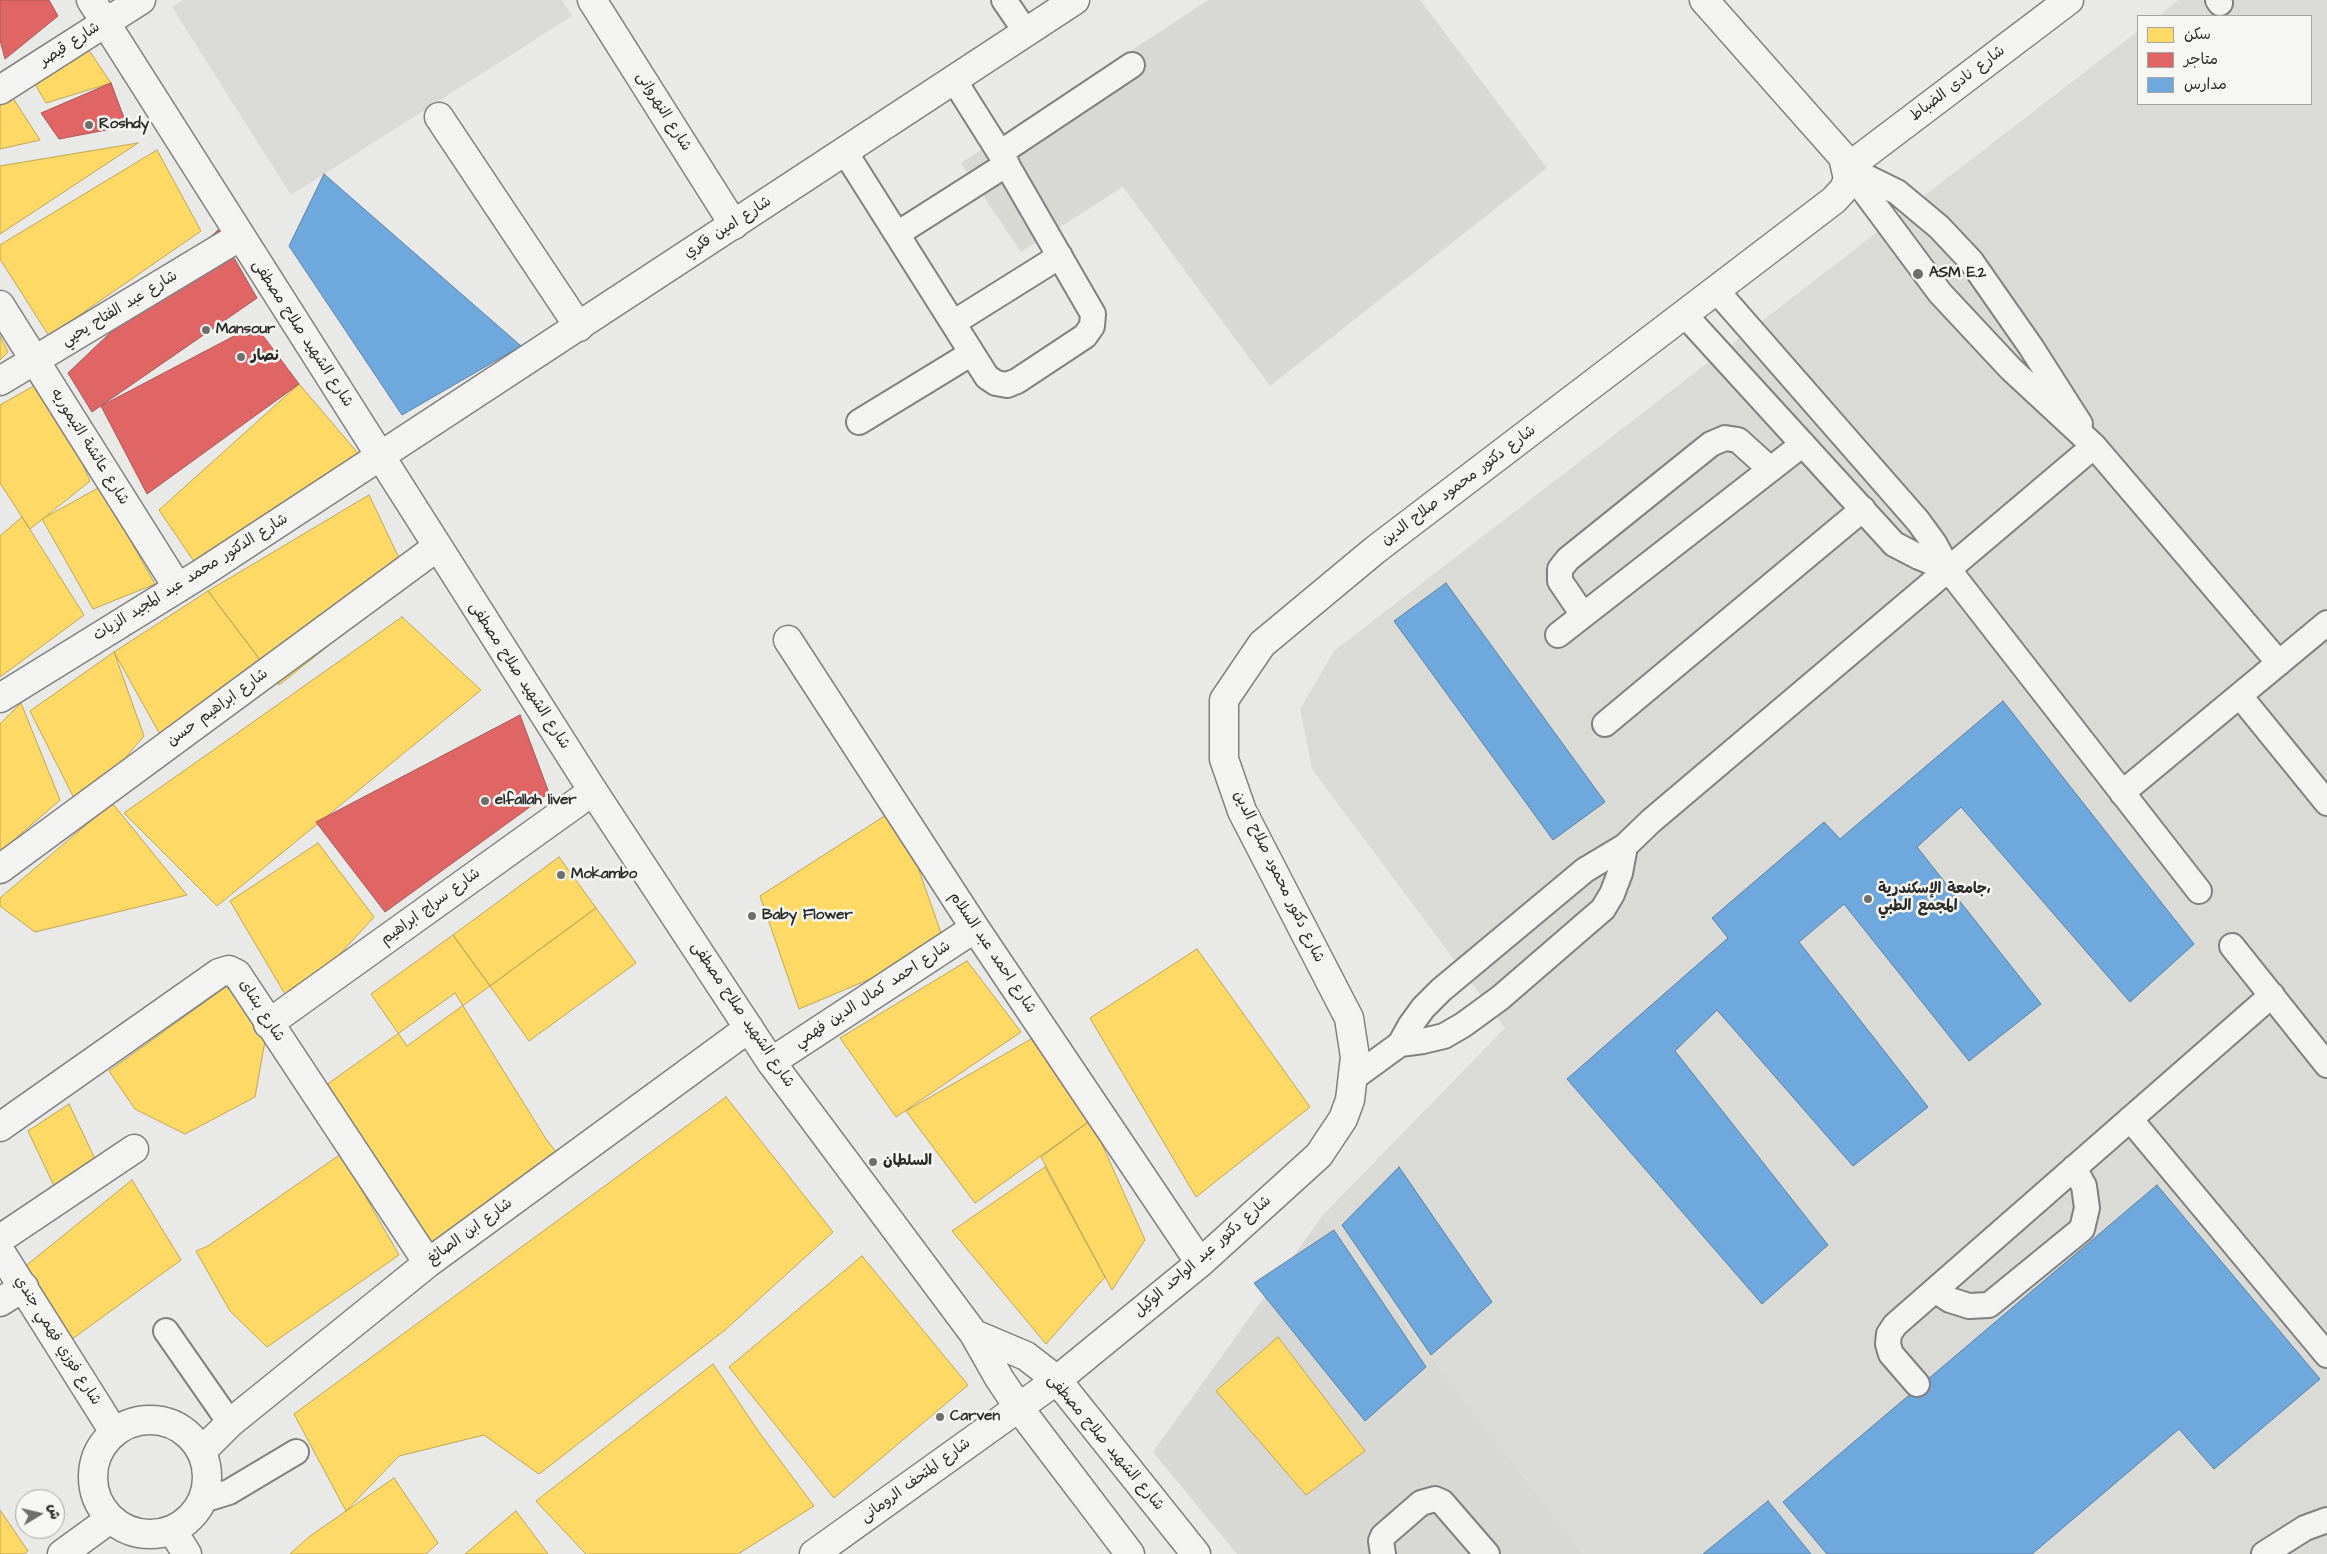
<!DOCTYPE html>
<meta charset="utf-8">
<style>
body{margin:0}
#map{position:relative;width:2327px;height:1554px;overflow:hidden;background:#e9e9e7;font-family:"Architects Daughter","Playpen Sans Arabic",sans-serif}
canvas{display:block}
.legend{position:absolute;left:2137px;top:15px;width:175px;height:90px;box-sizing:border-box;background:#f6f6f2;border:1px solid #a5a5a2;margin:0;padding:6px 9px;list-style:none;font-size:15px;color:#2b2b2b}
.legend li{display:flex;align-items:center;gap:10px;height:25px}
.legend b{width:25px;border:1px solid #a5a5a2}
.north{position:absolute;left:15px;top:1489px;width:50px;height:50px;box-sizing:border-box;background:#f6f6f2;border:1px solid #a5a5a2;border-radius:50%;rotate:81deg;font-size:14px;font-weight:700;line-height:20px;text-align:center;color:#2b2b2b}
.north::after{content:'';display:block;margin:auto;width:18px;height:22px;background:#6e6e6d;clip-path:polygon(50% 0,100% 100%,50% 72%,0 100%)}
</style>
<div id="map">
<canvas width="2327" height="1554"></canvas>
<ul class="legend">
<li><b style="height:14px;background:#ffd966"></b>سكن</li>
<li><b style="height:14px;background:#e06666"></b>متاجر</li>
<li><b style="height:14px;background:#6fa8dc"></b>مدارس</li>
</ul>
<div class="north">ش</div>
</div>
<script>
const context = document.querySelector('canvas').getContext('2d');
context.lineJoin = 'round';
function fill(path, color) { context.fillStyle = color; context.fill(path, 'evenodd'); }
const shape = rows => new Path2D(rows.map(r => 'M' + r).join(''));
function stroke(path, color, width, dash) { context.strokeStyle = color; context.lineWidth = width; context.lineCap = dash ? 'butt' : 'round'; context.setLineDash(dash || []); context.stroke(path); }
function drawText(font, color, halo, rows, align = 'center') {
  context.font = font + ' "Architects Daughter","Playpen Sans Arabic",sans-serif'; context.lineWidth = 5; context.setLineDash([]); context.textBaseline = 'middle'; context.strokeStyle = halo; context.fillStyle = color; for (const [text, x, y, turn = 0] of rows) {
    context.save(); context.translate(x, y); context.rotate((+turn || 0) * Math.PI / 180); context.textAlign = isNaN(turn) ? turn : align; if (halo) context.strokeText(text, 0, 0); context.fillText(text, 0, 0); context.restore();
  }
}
fill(shape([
 [183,0,562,0,572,16,291,195,172,7],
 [2179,0,2327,0,2327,1554,1583,1554,1323,1215,1505,1028,1312,769,1300,709,1334,651,2138,31,2138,104,2311,104,2311,16,2158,16]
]), '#dadad7');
fill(shape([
 [1208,0,1420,0,1547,168,1270,386,1123,187,1021,252,961,163],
 [1323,1215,1334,1230,1583,1554,1237,1554,1153,1452]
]), '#d8d8d5');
const homes = shape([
 [86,46,111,83,46,103,28,72,86,46],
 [0,78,40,140,0,149,0,78],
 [138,143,0,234,0,166,138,143],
 [157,150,201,231,49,336,0,259,0,245,157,150],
 [0,336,8,352,0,360,0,336],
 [46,379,90,481,30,529,0,483,0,405,46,379],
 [299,384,368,465,202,573,159,510,299,384],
 [100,487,155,584,93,609,42,519,100,487],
 [369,495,410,581,279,685,208,591,369,495],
 [22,517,84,615,0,677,0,536,22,517],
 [208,591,261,661,162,738,114,652,208,591],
 [402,617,481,690,217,906,124,813,402,617],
 [114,652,144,736,80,810,30,711,114,652],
 [21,703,60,800,0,852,0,724,21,703],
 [112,803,187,895,35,932,0,906,0,898,112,803],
 [897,808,946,947,799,1009,760,896,897,808],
 [318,843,374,917,292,1006,230,901,318,843],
 [559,857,596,908,490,986,453,935,559,857],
 [596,908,636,963,529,1041,490,986,596,908],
 [453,935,490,986,407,1046,371,994,453,935],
 [1197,949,1310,1107,1196,1197,1090,1018,1197,949],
 [967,961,1021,1032,896,1117,840,1038,967,961],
 [226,987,268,1024,255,1097,185,1134,135,1109,109,1071,226,987],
 [455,993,546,1139,557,1153,428,1263,315,1093,455,993],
 [1031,1039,1091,1120,975,1203,906,1111,1031,1039],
 [726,1097,833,1232,725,1330,539,1474,484,1435,399,1456,346,1511,294,1414,726,1097],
 [69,1104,95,1159,55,1188,28,1131,69,1104],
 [1091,1120,1145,1240,1112,1290,1041,1157,1091,1120],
 [341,1154,399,1255,267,1347,230,1311,196,1251,208,1246,341,1154],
 [1045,1167,1105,1277,1046,1344,952,1231,1045,1167],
 [132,1180,181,1260,68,1342,23,1268,132,1180],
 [862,1256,968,1385,834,1498,729,1367,862,1256],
 [1278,1337,1365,1451,1306,1495,1216,1391,1278,1337],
 [713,1364,761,1435,814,1506,738,1554,586,1554,536,1501,713,1364],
 [394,1478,438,1543,426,1554,290,1554,310,1536,394,1478],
 [0,1510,28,1551,24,1554,0,1554,0,1510],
 [516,1511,548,1554,465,1554,516,1511]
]);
fill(homes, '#ffd966');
stroke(homes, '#bfa554', 1);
const shops = shape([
 [0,0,49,0,58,16,5,59,0,40,0,0],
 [111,83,127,126,59,139,41,113,111,83],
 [218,230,257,298,92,412,68,373,218,230],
 [255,325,299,384,147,494,101,406,255,325],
 [520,715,549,793,385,912,316,822,520,715]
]);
fill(shops, '#e06666');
stroke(shops, '#aa5454', 1);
const schools = shape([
 [324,174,521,346,402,415,289,246,324,174],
 [1446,583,1605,802,1553,840,1394,621,1446,583],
 [2003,701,2194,944,2130,1002,1961,807,1917,847,2041,1004,1969,1061,1844,904,1799,942,1928,1107,1853,1166,1717,1010,1675,1051,1828,1245,1762,1304,1567,1079,1728,938,1712,918,1824,822,1840,839,2003,701],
 [1399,1167,1492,1302,1431,1355,1342,1225,1399,1167],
 [2157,1185,2320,1379,2214,1469,2179,1429,2032,1554,1827,1554,1783,1502,2157,1185],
 [1334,1230,1426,1367,1365,1421,1254,1283,1334,1230],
 [1768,1501,1811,1554,1703,1554,1768,1501]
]);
fill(schools, '#6fa8dc');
stroke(schools, '#5b82a7', 1);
const lane = shape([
 [1004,0,1026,32],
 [2218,0,2220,3],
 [845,152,987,377,996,383,1007,385,1017,381,1085,336,1092,326,1093,314,1000,153,954,80],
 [1000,153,1132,65],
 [1847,168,1940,293,2011,369,2094,446,2279,663],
 [1848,168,1897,192,1939,227,1971,261,2031,347,2080,424],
 [897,234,1007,164],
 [1716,290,1918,521,1934,543,1948,569,2199,891],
 [1684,314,1894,544,1919,557,1948,569],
 [953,323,1060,256],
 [859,422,972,353],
 [1583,615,1560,581,1560,569,1568,559,1711,444,1725,438,1738,440,1770,469],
 [1558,635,1803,444],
 [2240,696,2327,803],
 [1605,724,1863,509],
 [2122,793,2327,623],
 [2232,946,2327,1065],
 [1400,1044,1423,1041,1444,1036,1463,1025,1500,998,1603,909,1612,894,1620,873,1625,846],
 [1352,1079,1400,1044,1410,1026,1423,1008,1441,990,1585,870,1625,846,1651,821,2094,446],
 [2130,1119,2327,1355],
 [1935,1290,1950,1300,1969,1306,1989,1305,2082,1229,2087,1208,2084,1186,2074,1168],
 [166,1331,230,1423],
 [1917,1384,1891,1354,1888,1344,1889,1334,1895,1325,2272,995],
 [204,1496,213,1497,229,1492,296,1452],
 [1383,1554,1381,1541,1383,1536,1421,1503,1435,1499,1442,1502,1487,1554],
 [2264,1554,2305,1528,2327,1520]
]);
const street = shape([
 [592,0,734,225],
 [0,90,141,0],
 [439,117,579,327],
 [1847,168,2069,0],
 [0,305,178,588],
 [0,381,239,237],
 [788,640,975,928,1200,1263],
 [0,869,437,547],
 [268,1024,593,791],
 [771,1062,975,928],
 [0,1127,219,973,229,970,237,974,428,1263],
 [0,1239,134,1149],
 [0,1251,114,1432],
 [0,1302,24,1287],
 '93 1477a57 57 0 1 1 114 0a57 57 0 1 1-114 0Z',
 [202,1451,230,1423,428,1263,749,1028],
 [172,1530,187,1554],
 [62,1554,110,1519],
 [814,1554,1057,1380,1200,1263,1319,1155,1343,1119,1350,1100,1355,1057,1349,1018,1242,811,1224,759,1224,700,1262,644,1375,550,1834,200,1844,189,1848,179,1843,157,1704,0]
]);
const secondary = shape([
 [91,0,593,791,771,1062,974,1334,999,1378,1019,1408,1130,1554],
 [0,698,202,573,1075,0],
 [974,1334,1026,1356,1057,1380,1196,1554]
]);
stroke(lane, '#808080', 28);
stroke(street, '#808080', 31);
stroke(secondary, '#808080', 31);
stroke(lane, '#f3f3f1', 24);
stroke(street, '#f3f3f1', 28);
stroke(secondary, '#f3f3f1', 28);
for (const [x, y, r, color] of [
 [89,125,5,"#6e6e6d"],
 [1918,274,6,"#6e6e6d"],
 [206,330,5,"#6e6e6d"],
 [241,357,5,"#6e6e6d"],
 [485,801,5,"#6e6e6d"],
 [561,875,5,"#6e6e6d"],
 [1868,899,5,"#6e6e6d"],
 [752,916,5,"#6e6e6d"],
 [873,1162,5,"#6e6e6d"],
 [940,1417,5,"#6e6e6d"]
]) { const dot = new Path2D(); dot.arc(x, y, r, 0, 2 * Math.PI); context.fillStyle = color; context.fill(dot); stroke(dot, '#f6f6f2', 2); }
drawText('15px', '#2b2b2b', '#f6f6f2', [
 ["شارع قيصر",70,45,-33],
 ["شارع نادى الضباط",1958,84,-37],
 ["شارع النهروانى",663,112,58],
 ["شارع امين فكري",728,228,-33],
 ["شارع عبد الفتاح يحيي",120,309,-31],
 ["شارع الشهيد صلاح مصطفى",302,334,57],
 ["شارع عائشة التيموريه",89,447,58],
 ["شارع دكتور محمود صلاح الدين",1459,486,-37],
 ["شارع الدكتور محمد عبد المجيد الزيات",191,578,-32],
 ["شارع الشهيد صلاح مصطفى",519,676,57],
 ["شارع ابراهيم حسن",218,708,-36],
 ["شارع دكتور محمود صلاح الدين",1278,877,64],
 ["شارع سراج ابراهيم",431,907,-36],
 ["شارع احمد عبد السلام",992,953,56],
 ["شارع احمد كمال الدين فهمي",873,995,-33],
 ["شارع بشاى",261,1011,57],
 ["شارع الشهيد صلاح مصطفى",742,1015,56],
 ["شارع ابن الصائغ",470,1232,-36],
 ["شارع دكتور عبد الواحد الوكيل",1203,1257,-41],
 ["شارع فوزي فهمي جندي",57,1341,58],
 ["شارع الشهيد صلاح مصطفى",1105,1443,50],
 ["شارع المتحف الرومانى",916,1481,-36]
]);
drawText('bold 15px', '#2b2b2b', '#f6f6f2', [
 ["Roshdy",99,125],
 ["ASM E.2",1929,274],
 ["Mansour",216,330],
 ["نصار",251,357],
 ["elfallah liver",495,801],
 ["Mokambo",571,875],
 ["جامعة الإسكندرية،",1878,890],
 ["المجمع الطبي",1878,907],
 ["Baby Flower",762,916],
 ["السلطان",883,1162],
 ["Carven",950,1417]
], 'left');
</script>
